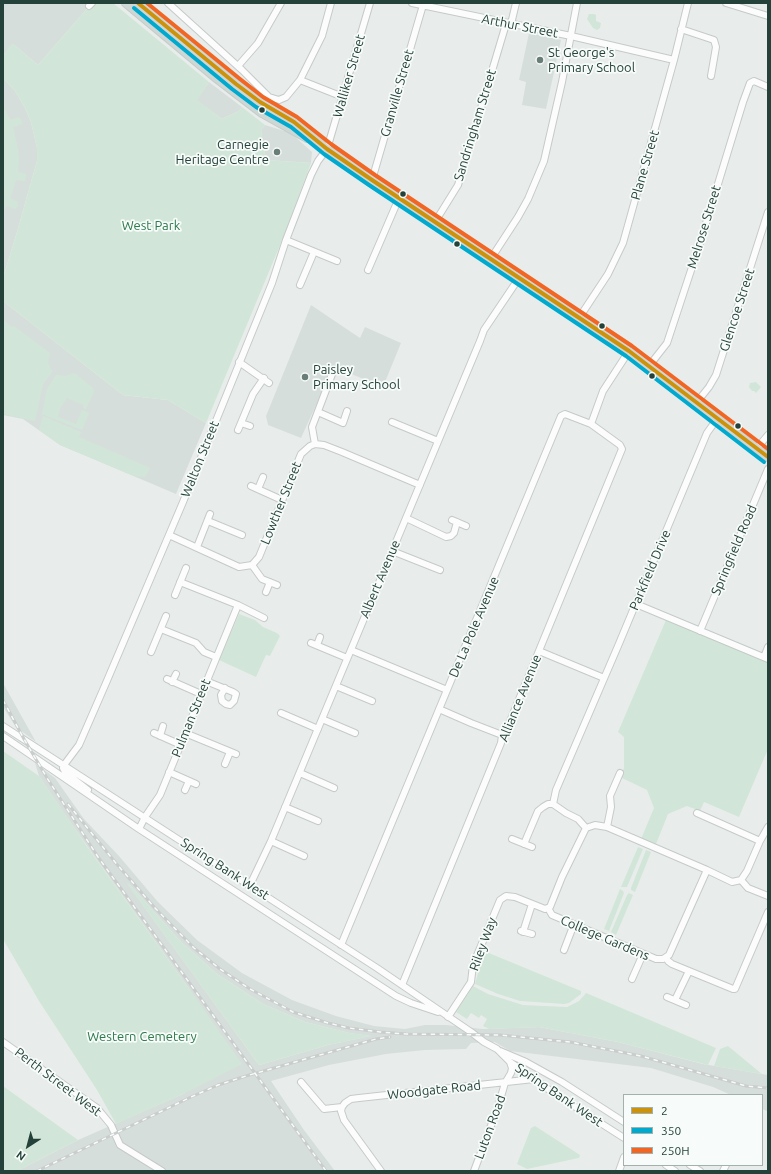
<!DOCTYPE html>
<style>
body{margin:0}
#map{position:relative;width:771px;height:1174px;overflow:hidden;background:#e8edeb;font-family:Ubuntu,sans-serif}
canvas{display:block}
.frame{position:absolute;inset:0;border:4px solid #24423a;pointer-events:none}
.legend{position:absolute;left:623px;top:1094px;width:140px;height:72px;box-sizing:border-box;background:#f7fbf9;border:1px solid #a3b1ad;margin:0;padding:5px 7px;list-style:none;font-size:12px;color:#24423a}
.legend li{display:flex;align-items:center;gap:8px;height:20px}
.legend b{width:20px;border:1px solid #a3b1ad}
.north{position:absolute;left:8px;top:1126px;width:40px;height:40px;-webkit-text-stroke:3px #f7fbf9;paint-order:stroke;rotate:216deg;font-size:11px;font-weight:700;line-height:16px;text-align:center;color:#24423a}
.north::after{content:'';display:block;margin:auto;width:14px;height:18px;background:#24423a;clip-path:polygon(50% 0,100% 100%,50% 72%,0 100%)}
</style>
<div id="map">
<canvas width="771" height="1174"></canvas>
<div class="frame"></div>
<ul class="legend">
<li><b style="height:5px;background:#cd920c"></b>2</li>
<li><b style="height:5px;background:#00a9ce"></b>350</li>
<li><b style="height:5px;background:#f26522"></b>250H</li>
</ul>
<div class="north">N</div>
</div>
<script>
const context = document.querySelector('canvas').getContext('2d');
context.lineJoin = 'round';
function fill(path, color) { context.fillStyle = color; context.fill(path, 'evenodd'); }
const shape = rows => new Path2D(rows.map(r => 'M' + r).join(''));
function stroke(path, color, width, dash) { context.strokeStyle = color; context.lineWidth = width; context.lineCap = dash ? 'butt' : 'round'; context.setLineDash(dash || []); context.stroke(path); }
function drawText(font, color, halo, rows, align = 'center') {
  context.font = font + ' Ubuntu,sans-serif'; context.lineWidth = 3.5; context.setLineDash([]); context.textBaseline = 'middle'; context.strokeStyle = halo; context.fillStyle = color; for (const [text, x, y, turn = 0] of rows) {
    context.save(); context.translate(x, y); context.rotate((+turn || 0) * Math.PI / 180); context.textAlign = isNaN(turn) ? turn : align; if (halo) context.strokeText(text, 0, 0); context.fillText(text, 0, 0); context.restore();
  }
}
fill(shape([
 [3,3,92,3,38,65,13,44,3,56],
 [529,33,561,40,546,109,522,105,526,82,519,80],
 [3,78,15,91,25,108,31,122,37,148,37,161,17,232,3,278],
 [209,82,242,107,239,111,222,119,196,100],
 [265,125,291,133,312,152,311,163,266,160,261,130],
 [3,301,123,395,168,400,206,423,176,494,60,445,23,419,3,415],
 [311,305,360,338,365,327,401,343,383,387,332,366,317,403,301,438,268,425,266,416],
 [3,682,3,683,36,742,16,727,3,707],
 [35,763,55,778,84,819,119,856,158,902,197,940,242,973,292,1000,336,1016,374,1026,405,1029,425,1025,446,1025,483,1029,539,1027,618,1042,703,1064,768,1075,768,1110,767,1111,762,1109,762,1095,731,1095,713,1087,651,1068,510,1051,495,1042,471,1043,466,1049,425,1050,386,1054,329,1065,271,1081,304,1130,335,1171,17,1171,78,1140,185,1093,190,990,65,815,39,776],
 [127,883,132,887,180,941,217,974,263,1004,305,1022,349,1033,370,1036,328,1045,259,1065]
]), '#d6dedb');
fill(shape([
 [92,3,113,3,209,82,197,100,222,119,239,111,242,107,265,125,261,130,266,160,311,163,283,238,206,423,168,400,123,395,3,301,3,278,17,232,37,161,37,148,31,122,25,108,15,91,3,78,3,56,12,43,38,65],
 [589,14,594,14,596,15,596,21,601,23,600,28,597,30,593,28,587,19],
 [3,107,11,120,18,117,21,119,22,124,13,127,18,149,19,160,18,172,26,174,26,176,25,181,16,180,10,198,18,202,18,206,15,209,7,206,3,211],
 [3,320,12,327,14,326,50,353,48,362,50,368,53,371,43,384,35,421,3,414],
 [75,373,93,388,94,392,86,409,83,408,84,405,67,398,60,408,58,417,76,424,82,410,89,413,82,430,42,414,47,389,56,375,65,376],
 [756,382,761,387,756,393,754,391,752,391,749,387,750,383],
 [43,416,81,432,79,437,150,468,145,477,134,476,60,445,39,430],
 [239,614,255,620,263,627,277,633,280,636,270,656,266,655,256,677,219,660],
 [666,620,768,662,768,749,739,817,704,802,700,811,687,806,668,814,656,844,641,839,654,808,647,790,622,778,621,775,624,768,624,737,618,732],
 [3,751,39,776,86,845,190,990,242,1064,185,1093,116,1124,97,1090,39,1001,3,939],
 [638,847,643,849,627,887,621,887],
 [646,850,651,852,635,892,631,890,631,888],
 [126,882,132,887,180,941,217,974,263,1004,305,1022,349,1033,371,1036,328,1045,259,1065],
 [620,889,623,891,624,893,609,931,604,929],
 [629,893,633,895,616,935,611,932,627,895],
 [484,951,581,991,581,994,569,1003,564,1004,520,1001,498,994,475,984],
 [473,986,488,994,523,1005,567,1007,579,1001,586,993,716,1048,708,1065,618,1042,539,1027,489,1029,483,1026,487,1019,481,1015,479,1018,471,1013,467,1019,456,1012],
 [728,1046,762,1074,714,1066,720,1049],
 [3,1086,78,1140,17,1171,3,1171],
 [535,1126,580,1155,579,1158,527,1169,517,1164,531,1128]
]), '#d1e6d8');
const minor = shape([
 [168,3,242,70,269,97,279,100,286,97,300,80,322,36,331,3],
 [412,3,571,36,674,60],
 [726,3,768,16],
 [89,6,92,3],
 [511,24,516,3],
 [681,29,714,40,716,47,711,76],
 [238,66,258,43,281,3],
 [300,80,343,97],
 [372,180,423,5],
 [435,222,458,185,506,24],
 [286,240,337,261],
 [490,260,518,217,528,199,544,161,562,82,577,3],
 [368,270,399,198],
 [300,285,314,252],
 [579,318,608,274,623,243,674,60,688,3],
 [239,362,269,383],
 [649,366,667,343,700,243,743,102,750,83,754,81,768,87],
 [697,402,709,387,716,375,768,212],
 [318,412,343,423,347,411],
 [392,422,438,441],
 [241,423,250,426],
 [591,424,603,391,629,351],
 [238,430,253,394,264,378],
 [315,444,312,427,334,369],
 [757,448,768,435],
 [251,486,282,500],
 [258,489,263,477],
 [406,518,446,537,451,536,454,533,457,522],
 [452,520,466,526],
 [208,521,242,535],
 [169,535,239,567,252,565,259,557,301,454,310,446,315,444,324,445,342,452,420,485],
 [197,547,210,514],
 [392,551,440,570],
 [252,565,262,579,277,585],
 [180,582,238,605,264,618],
 [266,592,270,582],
 [175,595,186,568],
 [636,604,768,659],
 [161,629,196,643,204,652,216,657],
 [700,631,768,469],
 [311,643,347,658],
 [317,645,320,637],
 [351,650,447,690],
 [539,651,604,678],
 [151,652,166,616],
 [764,657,768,647],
 [167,679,201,694],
 [206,681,233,692,236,694,234,701,230,705,226,704,222,701,221,695,225,688],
 [172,682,176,674],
 [336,686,372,701],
 [439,709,471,723,502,735],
 [281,713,318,729],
 [322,719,355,733],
 [3,726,377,968,471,1032,484,1042,497,1049,510,1062,555,1094,624,1138],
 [154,733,181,745],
 [185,733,236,754],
 [3,736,139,829,396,996,411,1003,438,1012],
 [160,736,163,726],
 [225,764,230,752],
 [64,765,79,745,106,683,183,502,272,283,286,240,311,175,318,161,327,149,370,3],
 [64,765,63,768,65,772,88,790],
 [169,772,196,784],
 [300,773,334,788],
 [185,790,189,781],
 [285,807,318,821],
 [697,813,760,841],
 [607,827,611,807,610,796,620,773],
 [586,828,578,819,566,813,553,804,556,790,618,646,707,433,717,419],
 [139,829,145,817,160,795,238,605],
 [512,839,532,847],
 [271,841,304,856],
 [524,844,538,811,543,807,548,804,553,804],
 [741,880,748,888,768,896],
 [250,885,271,841,480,341,484,330,519,278],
 [548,908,552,915,656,959,663,959,669,955,707,870,732,882,741,880,747,871,760,841,768,827],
 [521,931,532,934],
 [523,932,532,904],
 [341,945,561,416,565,414,591,424,620,445,622,449,506,731,502,735,501,743,402,985],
 [564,950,574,924],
 [666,957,668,961,672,964,733,989,735,989,768,912],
 [632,979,643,954],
 [667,997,686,1005],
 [675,1000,689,971],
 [448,1017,471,982,473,965,500,900,506,896,515,897,545,909,550,907,562,877,586,828,595,825,607,827,707,870],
 [3,1042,97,1108,111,1125,120,1145,162,1171],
 [500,1051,526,1062,562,1082,624,1122],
 [301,1082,324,1109,342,1107],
 [666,1165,675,1171],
 [690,1165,700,1171],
 [381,1171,344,1120,341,1111,342,1107,345,1103,351,1099,359,1098,534,1079],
 [474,1171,498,1107,505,1083,511,1073,512,1068,510,1062],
 [619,1171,624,1157],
 [723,1171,726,1165]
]);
const major = shape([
 [126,3,215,77,262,113,307,138],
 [138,3,236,84,260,102,294,122,327,149,372,180,629,351,768,457]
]);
stroke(minor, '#c5cac8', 8);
stroke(major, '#c3ccc9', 10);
stroke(minor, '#fcfcfc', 6);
stroke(major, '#cfd7d5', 8);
const rail = shape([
 [3,700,24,739,47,778,98,857,326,1171],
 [68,804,115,862,154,907,194,948,220,969,250,989,293,1012,328,1023,349,1028,380,1032,406,1034,500,1035,570,1042,641,1056,746,1086,768,1088],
 [37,1171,191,1097,218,1085,246,1076,376,1039,390,1037]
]);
stroke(rail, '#c9cdcc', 3);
stroke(rail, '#f7fbf9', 1.5, [4.5]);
stroke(shape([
 [138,3,236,84,260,102,294,122,327,149,372,180,629,351,768,457]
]), '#cd920c', 4);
stroke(shape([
 [134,8,232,89,256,107,291,127,324,154,369,185,626,356,764,462]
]), '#00a9ce', 4);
stroke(shape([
 [147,3,240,79,263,97,297,117,331,144,375,175,632,346,768,449]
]), '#f26522', 4);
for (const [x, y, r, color] of [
 [540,60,4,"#697e78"],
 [262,110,3.5,"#24423a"],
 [277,152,4,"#697e78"],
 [403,194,3.5,"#24423a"],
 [457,244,3.5,"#24423a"],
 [602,326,3.5,"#24423a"],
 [652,376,3.5,"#24423a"],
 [305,377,4,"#697e78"],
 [738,426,3.5,"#24423a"]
]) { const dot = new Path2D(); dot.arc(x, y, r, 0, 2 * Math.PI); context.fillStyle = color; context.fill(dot); stroke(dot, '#f7fbf9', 1.5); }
drawText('13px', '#24423a', '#f7fbf9', [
 ["Arthur Street",520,26,11],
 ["Walliker Street",349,76,-74],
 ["Granville Street",397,93,-74],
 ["Sandringham Street",475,125,-73],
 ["Plane Street",645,165,-74],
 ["Melrose Street",704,227,-73],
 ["Glencoe Street",737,310,-72],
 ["Walton Street",200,459,-68],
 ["Lowther Street",281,503,-68],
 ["Springfield Road",734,550,-67],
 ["Parkfield Drive",650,570,-67],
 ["Albert Avenue",380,579,-67],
 ["De La Pole Avenue",474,627,-67],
 ["Alliance Avenue",520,698,-68],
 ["Pulman Street",191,718,-68],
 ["Spring Bank West",225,869,33],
 ["College Gardens",605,938,23],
 ["Riley Way",483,944,-70],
 ["Perth Street West",58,1082,37],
 ["Woodgate Road",434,1090,-6],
 ["Spring Bank West",559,1095,34],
 ["Luton Road",490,1127,-70]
]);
drawText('13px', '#24423a', '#f7fbf9', [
 ["St George's",548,53],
 ["Primary School",548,68],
 ["Carnegie",269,145,"right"],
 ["Heritage Centre",269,160,"right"],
 ["Paisley",313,370],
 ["Primary School",313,385]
], 'left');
drawText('13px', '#2d7a4b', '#f7fbf9', [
 ["West Park",151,226],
 ["Western Cemetery",142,1037]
]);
</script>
